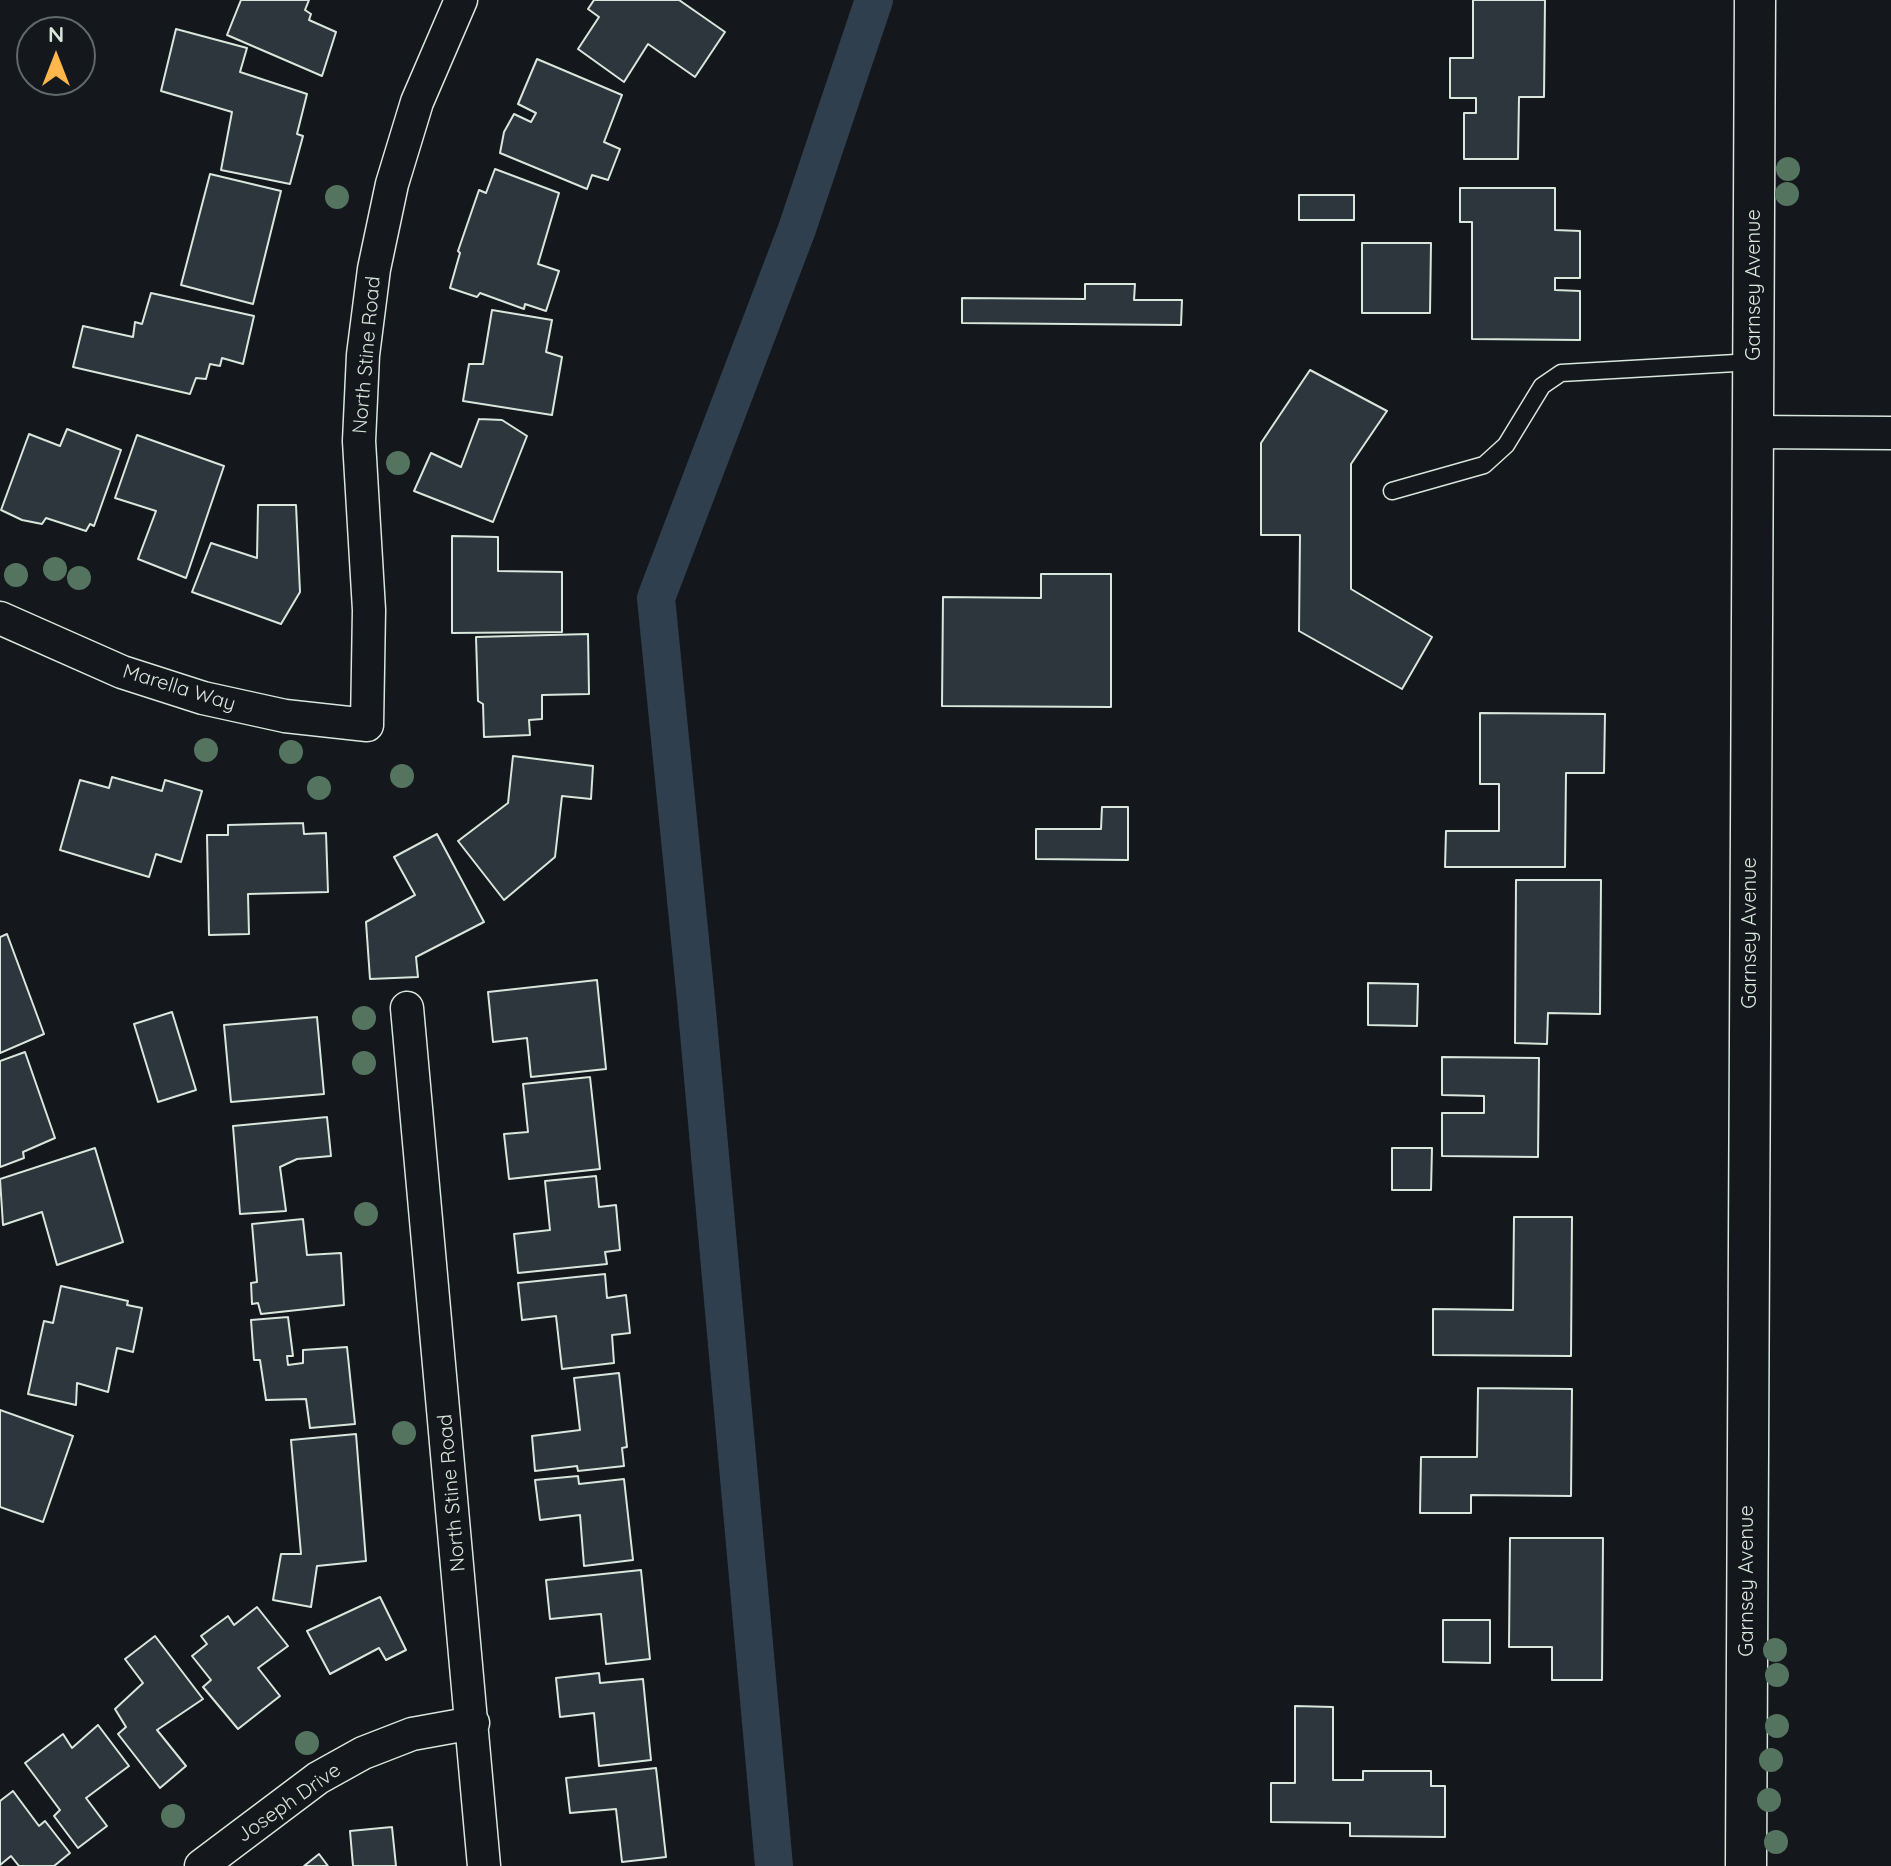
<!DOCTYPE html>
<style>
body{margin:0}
#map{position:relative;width:1891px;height:1866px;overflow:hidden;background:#14181c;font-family:Quicksand,sans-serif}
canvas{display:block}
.north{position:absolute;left:16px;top:16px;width:80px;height:80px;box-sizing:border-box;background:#14181c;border:2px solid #626a69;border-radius:50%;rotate:0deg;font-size:22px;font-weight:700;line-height:32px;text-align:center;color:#d8e6dc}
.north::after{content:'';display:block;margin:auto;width:28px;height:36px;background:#ffb74d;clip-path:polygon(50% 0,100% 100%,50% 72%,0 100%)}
</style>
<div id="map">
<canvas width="1891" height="1866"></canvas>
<div class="north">N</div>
</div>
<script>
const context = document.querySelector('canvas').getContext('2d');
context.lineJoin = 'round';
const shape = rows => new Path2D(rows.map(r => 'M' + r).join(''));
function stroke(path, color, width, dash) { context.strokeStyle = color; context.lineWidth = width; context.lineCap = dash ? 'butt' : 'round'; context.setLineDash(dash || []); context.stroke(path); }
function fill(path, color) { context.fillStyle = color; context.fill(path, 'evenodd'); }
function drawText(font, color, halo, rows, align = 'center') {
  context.font = font + ' Quicksand,sans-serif'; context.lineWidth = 6; context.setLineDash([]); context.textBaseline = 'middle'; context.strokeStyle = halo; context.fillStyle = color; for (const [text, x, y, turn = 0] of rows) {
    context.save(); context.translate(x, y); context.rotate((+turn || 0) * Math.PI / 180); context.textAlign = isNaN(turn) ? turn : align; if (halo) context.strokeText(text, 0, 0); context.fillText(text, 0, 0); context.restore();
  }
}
stroke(shape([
 [774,1866,696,1000,656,598,797,229,874,0]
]), '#2f3f4d', 38);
const building = shape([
 [241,0,309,0,305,10,311,14,309,20,336,32,322,76,227,35,241,0],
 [594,0,679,0,725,32,695,77,648,44,624,82,578,49,599,17,588,9,594,0],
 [1473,0,1545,0,1544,97,1519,97,1518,159,1464,159,1464,113,1476,113,1476,98,1450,98,1450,58,1473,58,1473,0],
 [176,29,247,48,240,72,307,94,297,134,303,136,290,184,221,170,232,112,161,91,176,29],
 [537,59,622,95,604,142,620,149,608,180,592,175,587,189,500,153,504,132,514,114,531,122,536,113,518,104,537,59],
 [495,169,559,193,538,264,559,271,546,311,525,304,524,309,480,293,477,297,450,288,460,253,458,251,479,190,486,193,495,169],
 [210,174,281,191,253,304,181,285,210,174],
 [1460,188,1555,188,1555,230,1580,231,1580,278,1555,278,1555,290,1580,291,1580,340,1472,339,1472,222,1460,222,1460,188],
 [1299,195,1354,195,1354,220,1299,220,1299,195],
 [1362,243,1431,243,1430,313,1362,313,1362,243],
 [1085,284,1135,284,1134,300,1182,300,1181,325,962,323,962,298,1085,299,1085,284],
 [151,293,254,316,243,364,222,358,220,366,210,364,206,379,196,378,190,394,73,367,83,326,133,337,135,322,142,324,151,293],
 [492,310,552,320,546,352,562,357,552,415,463,401,469,364,483,364,492,310],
 [1310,370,1387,411,1351,464,1351,589,1432,637,1402,689,1299,631,1300,535,1261,535,1261,443,1310,370],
 [479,419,502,420,527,436,493,522,414,491,431,453,461,467,479,419],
 [67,429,121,450,94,526,90,524,86,531,46,518,42,524,22,520,1,510,29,434,60,446,67,429],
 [137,435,224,466,186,578,138,559,156,511,115,498,137,435],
 [258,505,296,505,300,592,281,624,192,592,211,543,257,558,258,505],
 [452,536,498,537,498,571,562,572,562,632,452,633,452,536],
 [1041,574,1111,574,1111,707,942,706,943,597,1041,598,1041,574],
 [588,634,589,694,542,695,542,719,529,720,530,735,484,737,483,704,478,701,476,637,588,634],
 [1480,713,1605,714,1604,773,1566,773,1565,867,1445,867,1446,831,1499,831,1499,784,1480,784,1480,713],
 [513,756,593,766,591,799,562,796,555,857,504,900,458,841,508,803,513,756],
 [112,777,162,791,165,780,202,791,181,862,156,854,149,877,60,850,80,780,109,788,112,777],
 [1102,807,1128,807,1128,860,1036,859,1036,829,1101,829,1102,807],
 [303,823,304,834,326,833,328,892,248,894,249,934,209,935,207,835,228,835,228,825,303,823],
 [437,834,484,922,416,957,418,977,370,979,366,922,415,895,394,857,437,834],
 [1516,880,1601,880,1600,1014,1548,1013,1547,1044,1515,1043,1516,880],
 [7,934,44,1034,0,1053,0,937,7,934],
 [597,980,606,1069,531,1077,527,1038,493,1042,488,992,597,980],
 [1368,983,1418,984,1417,1026,1368,1025,1368,983],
 [172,1012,196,1090,158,1102,134,1024,172,1012],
 [317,1017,324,1094,231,1102,224,1025,317,1017],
 [25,1052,55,1138,23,1152,24,1158,0,1167,0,1061,25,1052],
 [1442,1057,1539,1058,1538,1157,1442,1156,1442,1113,1484,1113,1484,1096,1442,1095,1442,1057],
 [590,1077,600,1169,509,1179,504,1134,528,1132,523,1084,590,1077],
 [327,1117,331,1156,297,1159,280,1167,286,1211,240,1214,233,1126,327,1117],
 [95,1148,123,1242,57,1265,42,1212,3,1225,0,1179,95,1148],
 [1392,1148,1432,1148,1431,1190,1392,1190,1392,1148],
 [596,1176,599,1207,616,1205,620,1250,605,1252,607,1264,518,1273,514,1234,550,1230,545,1181,596,1176],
 [1514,1217,1572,1217,1571,1356,1433,1355,1433,1309,1513,1310,1514,1217],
 [303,1219,307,1255,341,1253,344,1305,261,1314,258,1303,252,1304,251,1283,257,1282,252,1224,303,1219],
 [605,1274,607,1298,626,1295,630,1333,612,1335,614,1363,562,1369,556,1316,522,1320,518,1283,605,1274],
 [61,1286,128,1301,127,1305,142,1308,133,1352,117,1348,108,1392,77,1383,76,1405,28,1394,44,1321,53,1323,61,1286],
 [288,1317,293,1356,287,1356,288,1365,303,1363,303,1350,347,1347,355,1424,310,1428,306,1399,266,1400,260,1360,254,1360,251,1320,288,1317],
 [619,1373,627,1447,622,1448,624,1466,578,1471,577,1466,535,1471,532,1436,580,1430,574,1378,619,1373],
 [1478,1388,1572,1389,1571,1496,1471,1495,1471,1513,1420,1513,1421,1457,1477,1457,1478,1388],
 [0,1410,73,1436,43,1522,0,1507,0,1410],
 [356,1434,366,1561,317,1566,311,1607,273,1600,281,1554,301,1554,291,1440,356,1434],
 [578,1476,579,1484,624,1479,633,1560,584,1566,580,1515,540,1520,535,1480,578,1476],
 [1510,1538,1603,1538,1602,1680,1552,1680,1552,1647,1509,1647,1510,1538],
 [641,1570,650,1659,606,1664,601,1614,550,1619,546,1580,641,1570],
 [380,1597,406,1650,386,1660,379,1648,330,1674,307,1631,380,1597],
 [257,1607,288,1646,258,1668,280,1696,238,1729,203,1687,211,1680,192,1656,207,1644,201,1636,228,1616,234,1625,257,1607],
 [1443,1620,1490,1620,1490,1663,1443,1662,1443,1620],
 [155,1636,203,1699,157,1730,186,1766,160,1788,118,1734,126,1727,115,1709,143,1683,125,1659,155,1636],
 [599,1673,600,1683,643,1679,651,1760,599,1766,594,1713,560,1717,556,1678,599,1673],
 [1295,1706,1333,1707,1333,1780,1363,1780,1363,1771,1431,1771,1431,1786,1445,1786,1445,1837,1350,1836,1350,1823,1271,1822,1271,1783,1295,1783,1295,1706],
 [98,1725,129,1766,86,1798,107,1826,78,1848,54,1816,60,1810,25,1763,63,1734,72,1748,98,1725],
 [656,1768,666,1857,622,1862,616,1809,570,1813,566,1778,656,1768],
 [13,1791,39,1826,45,1821,70,1853,54,1866,19,1866,11,1856,0,1865,0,1801,13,1791],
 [392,1827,396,1866,353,1866,350,1831,392,1827],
 [319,1854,328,1866,304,1866,319,1854]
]);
fill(building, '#2c363c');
stroke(building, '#d8e6dc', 2);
const service = shape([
 [1392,491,1484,465,1506,445,1542,386,1561,373,1753,362]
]);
const minor = shape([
 [1753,432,1891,433],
 [0,618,122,672,203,698,285,716,367,725,369,610,359,441,363,355,374,269,392,184,417,102,461,0],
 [407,1008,484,1866],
 [201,1866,318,1778,363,1753,412,1734,473,1723]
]);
const tertiary = shape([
 [1746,1866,1755,0]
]);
stroke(service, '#d8e6dc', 19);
stroke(minor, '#d8e6dc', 35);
stroke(tertiary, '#d8e6dc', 43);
stroke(service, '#14181c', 16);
stroke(minor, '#14181c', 32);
stroke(tertiary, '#14181c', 40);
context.fillStyle = '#55745f';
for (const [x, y] of [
 [1788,169],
 [1787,194],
 [337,197],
 [398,463],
 [55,569],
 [16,575],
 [79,578],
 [206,750],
 [291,752],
 [402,776],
 [319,788],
 [364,1018],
 [364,1063],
 [366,1214],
 [404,1433],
 [1775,1650],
 [1777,1675],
 [1777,1726],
 [307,1743],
 [1771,1760],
 [1769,1800],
 [173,1816],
 [1776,1842]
]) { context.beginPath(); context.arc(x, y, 12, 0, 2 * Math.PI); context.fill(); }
drawText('20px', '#d8e6dc', '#14181c', [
 ["Garnsey Avenue",1754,285,-90],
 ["North Stine Road",367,355,-85],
 ["Marella Way",179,688,17],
 ["Garnsey Avenue",1750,933,-90],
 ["North Stine Road",452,1493,-95],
 ["Garnsey Avenue",1747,1581,-90],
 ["Joseph Drive",289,1803,-35]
]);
</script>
